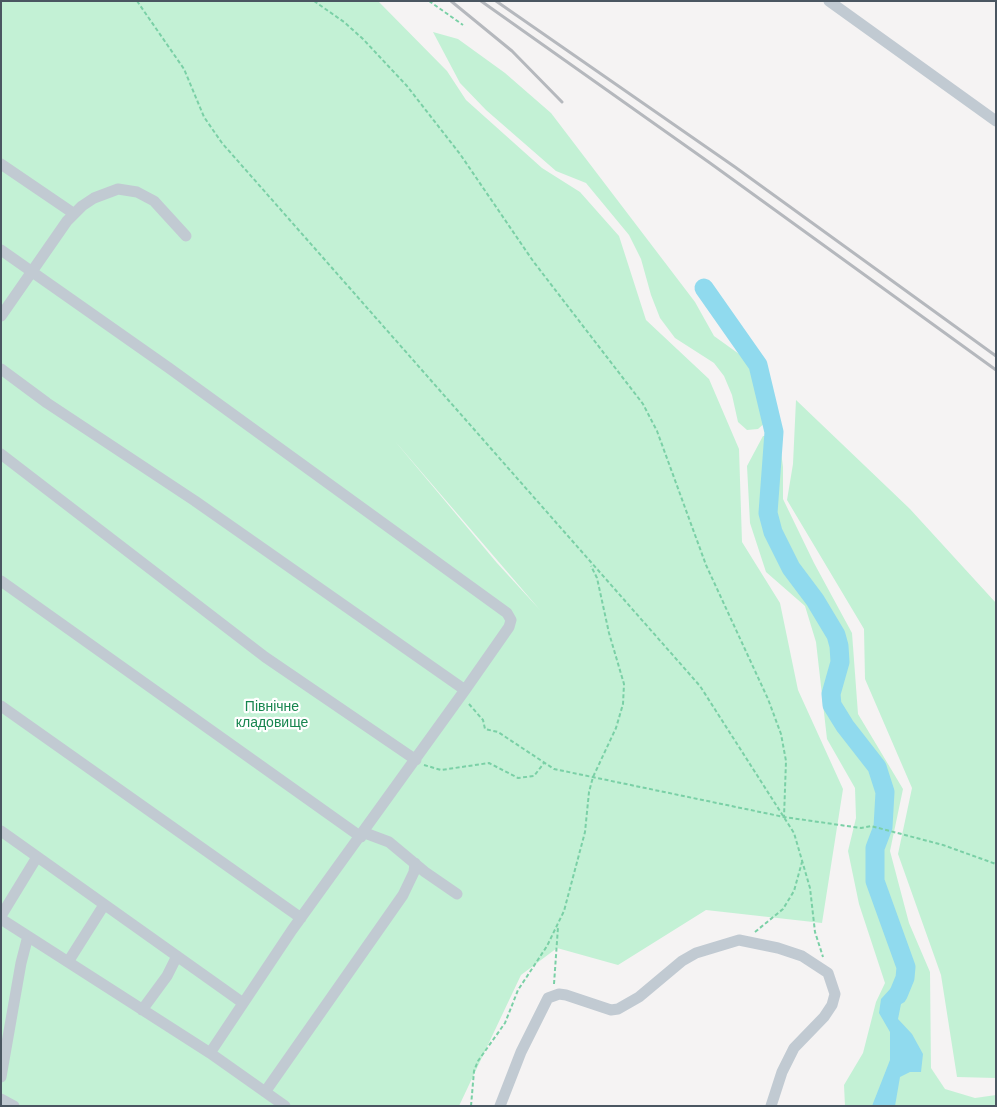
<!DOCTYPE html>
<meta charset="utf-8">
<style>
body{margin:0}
#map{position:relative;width:997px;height:1107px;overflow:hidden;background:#f5f3f3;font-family:"DM Sans",sans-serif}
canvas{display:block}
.frame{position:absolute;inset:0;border:2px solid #4a5661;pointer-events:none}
</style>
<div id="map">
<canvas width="997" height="1107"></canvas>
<div class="frame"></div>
</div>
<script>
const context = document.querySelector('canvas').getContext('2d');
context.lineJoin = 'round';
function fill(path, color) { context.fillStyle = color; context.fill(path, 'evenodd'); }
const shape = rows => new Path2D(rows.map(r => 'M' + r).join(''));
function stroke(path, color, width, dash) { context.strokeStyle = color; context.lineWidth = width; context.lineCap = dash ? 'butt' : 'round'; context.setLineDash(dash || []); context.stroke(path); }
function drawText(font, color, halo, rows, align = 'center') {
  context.font = font + ' "DM Sans",sans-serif'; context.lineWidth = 4.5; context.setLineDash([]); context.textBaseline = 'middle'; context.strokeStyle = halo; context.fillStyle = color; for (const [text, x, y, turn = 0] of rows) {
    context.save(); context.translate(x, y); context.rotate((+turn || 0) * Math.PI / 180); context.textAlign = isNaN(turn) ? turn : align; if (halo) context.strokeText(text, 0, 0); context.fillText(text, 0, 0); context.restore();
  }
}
fill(shape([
 [1,1,378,1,447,71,466,100,542,168,580,192,619,236,646,320,709,379,739,449,742,542,780,603,798,690,843,789,822,923,706,910,618,965,557,948,521,975,459,1106,1,1106],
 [394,440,540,610,497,563],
 [433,32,458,39,505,73,551,113,695,302,714,336,746,359,765,408,767,421,758,429,747,430,738,422,732,395,724,376,714,363,675,338,660,318,651,295,641,259,629,235,586,183,556,171,486,110,460,83],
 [796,400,910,509,996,603,996,1078,957,1077,941,975,898,854,912,788,865,679,864,629,787,500,793,464],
 [763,436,779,436,783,467,783,499,814,563,852,633,858,714,903,789,890,851,909,923,930,972,931,1068,945,1089,975,1098,996,1095,996,1106,845,1106,844,1085,863,1053,876,1002,885,983,859,904,848,851,856,818,855,788,827,739,816,642,805,606,766,572,750,523,747,466]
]), '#c3f1d5');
fill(shape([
 [891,988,902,999,898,1019,912,1034,923,1054,921,1072,910,1072,900,1077,895,1106,872,1106,890,1060,890,1032,879,1013,881,999]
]), '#90daee');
stroke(shape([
 [704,288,758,365,774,432,768,513,773,532,791,568,815,600,836,635,839,646,840,662,831,694,832,705,845,726,877,767,885,792,883,827,875,848,875,881,906,967,905,978,898,995]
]), '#90daee', 19);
stroke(shape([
 [137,1,184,69,204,117,222,143,700,686,794,833,810,888,815,932,823,957],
 [314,1,344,22,363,39,407,86,460,154,533,261,643,404,657,431,706,565,768,699,781,734,786,761,784,817],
 [429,1,463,25],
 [469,704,483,720,485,729,498,732,554,769,784,817,861,828,871,826,943,845,996,864],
 [424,765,441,770,489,763,518,778,534,776,544,763],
 [755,932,783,909,794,891,802,862],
 [554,984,558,927],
 [471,1106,474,1071,478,1061,505,1023,518,990,547,946,564,911,585,832,589,792,593,777,616,728,623,704,624,684,609,633,597,578,591,566]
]), '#7ad0a6', 2, [4, 2.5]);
stroke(shape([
 [829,1,996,121],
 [1,164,73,213],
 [1,250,169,368,507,613,511,620,509,627,465,690,292,930,210,1053],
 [1,316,67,221,82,206,94,198,118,189,137,192,154,201,186,236],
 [1,369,47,403,195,501,465,690],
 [1,454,265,657,416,760],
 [1,581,361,837],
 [1,706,301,918],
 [1,831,243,1003],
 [365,833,389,842,425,872,457,894],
 [1,916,37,857],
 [1,919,210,1053,285,1106],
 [68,962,104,905],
 [142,1010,167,976,177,956],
 [1,1077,21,963,28,936],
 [265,1092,403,895,414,872,415,863],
 [1,1099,14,1106],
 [500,1106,521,1052,548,998,559,994,566,995,611,1010,618,1009,639,997,682,961,696,953,739,940,778,948,802,956,828,973,835,994,832,1005,824,1017,794,1048,782,1072,771,1106]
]), '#c1cad2', 11);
stroke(shape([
 [451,1,512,51,562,102],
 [481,1,710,163,996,370],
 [496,1,735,167,996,356]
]), '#b5b8bd', 3);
drawText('14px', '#17864f', '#fff', [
 ["Північне",272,707],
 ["кладовище",272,723]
]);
</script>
